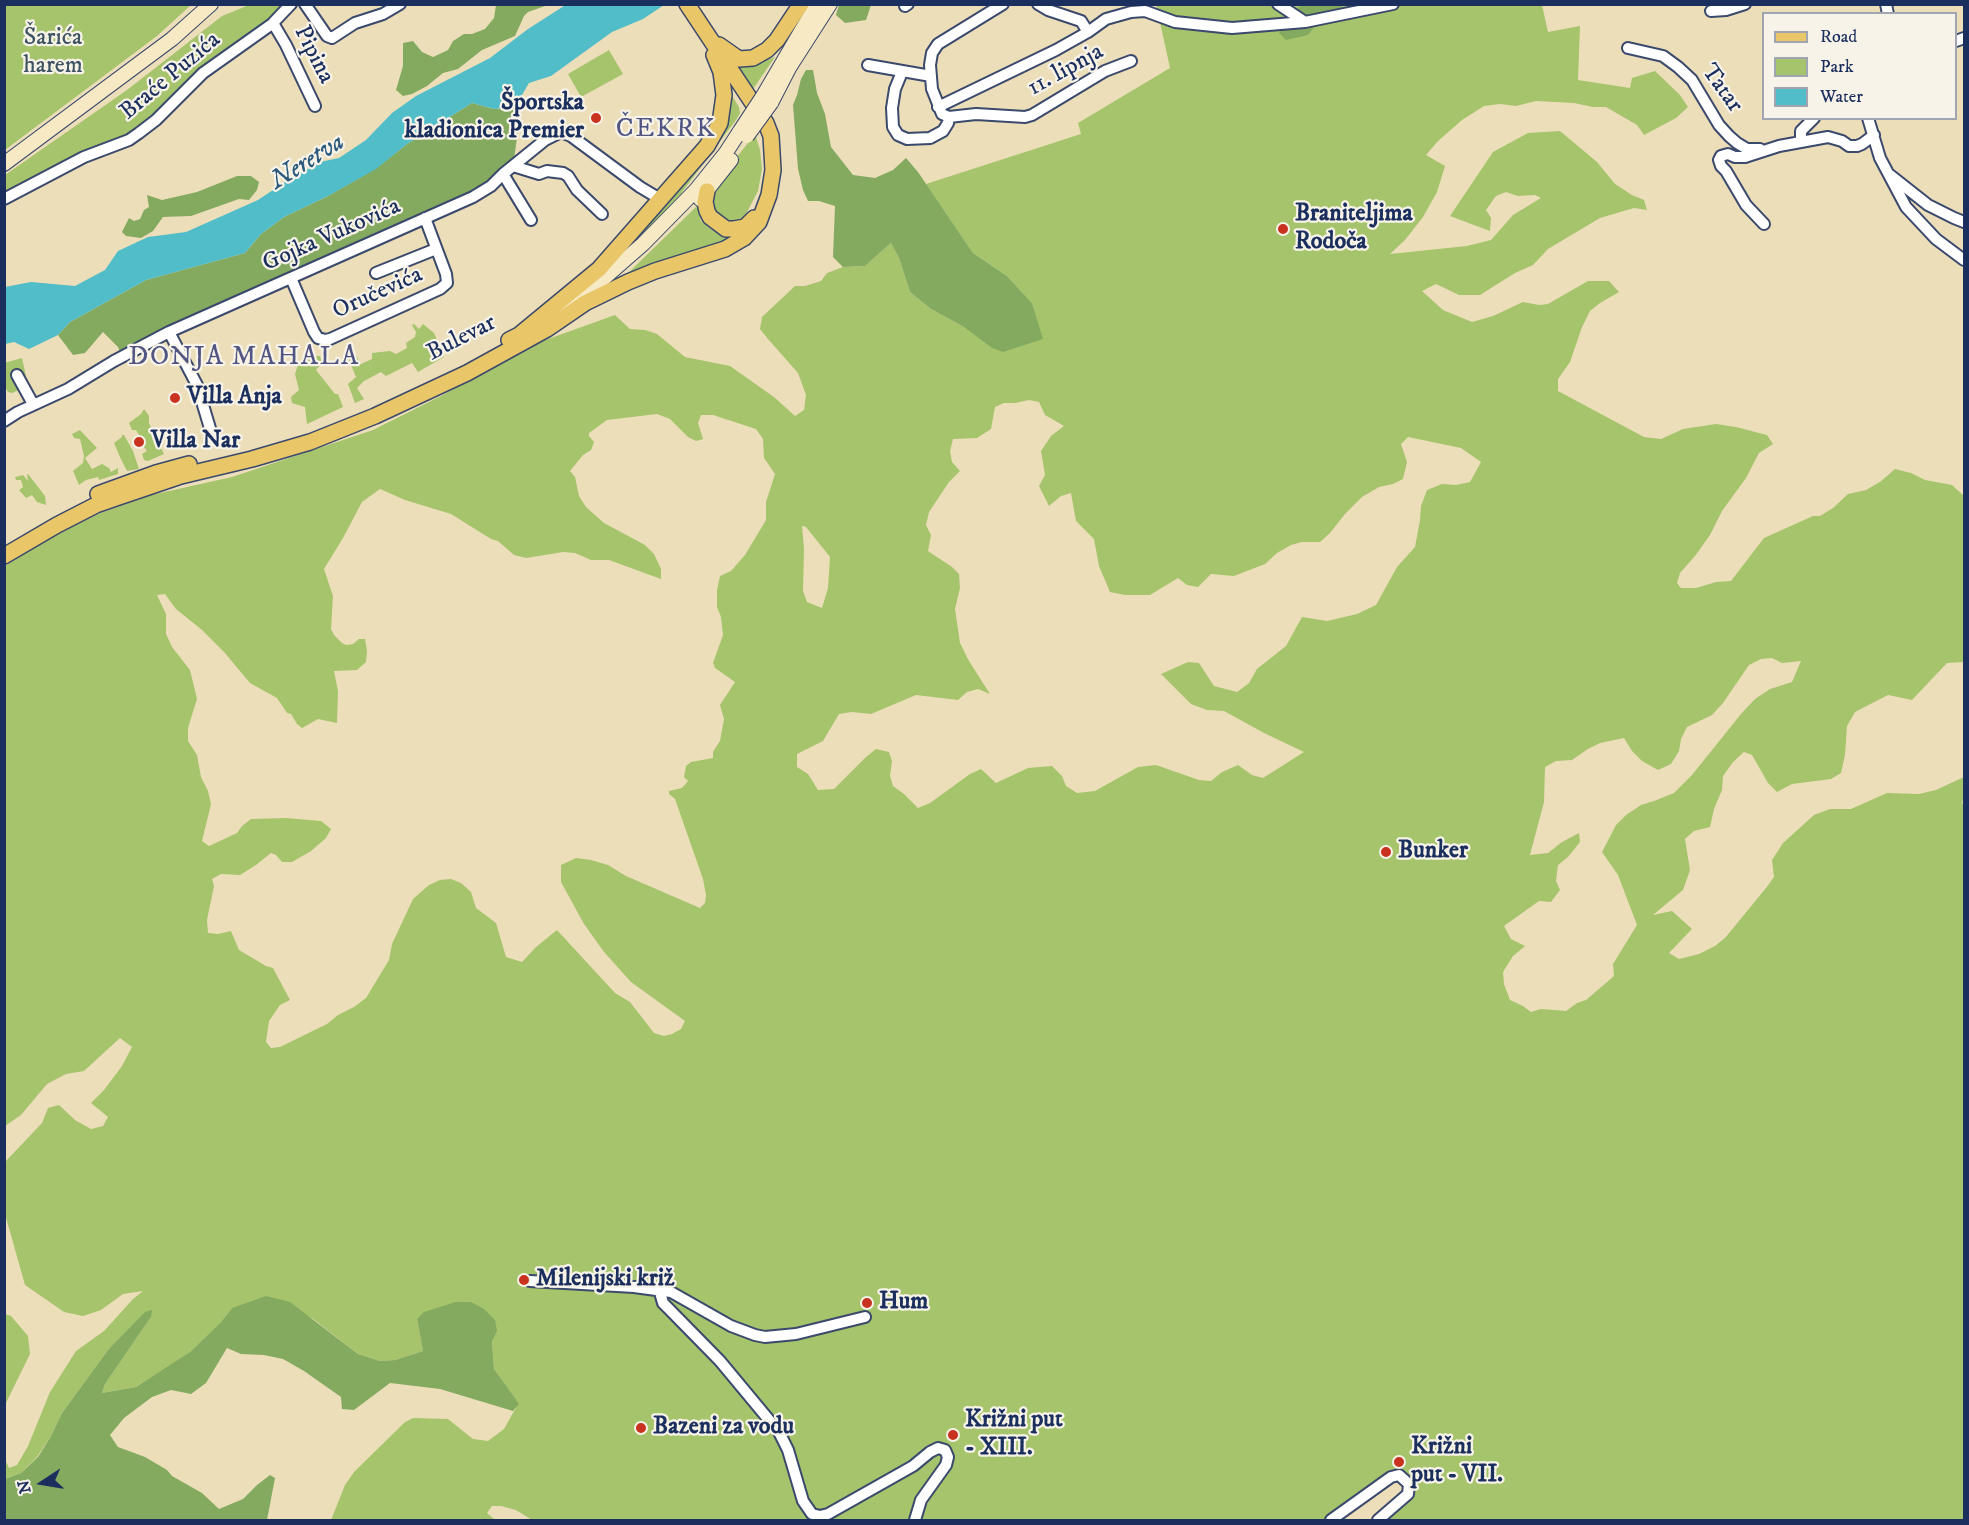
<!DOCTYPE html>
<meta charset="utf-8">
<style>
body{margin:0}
#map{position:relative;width:1969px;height:1525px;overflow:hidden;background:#eddeba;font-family:"IM FELL DW Pica",serif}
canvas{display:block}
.frame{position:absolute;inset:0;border:6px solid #1b2f5e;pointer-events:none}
.legend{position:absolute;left:1762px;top:12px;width:195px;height:108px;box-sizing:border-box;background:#f7f3e8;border:2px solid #9fa5b1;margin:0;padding:8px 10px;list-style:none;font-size:18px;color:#1b2f5e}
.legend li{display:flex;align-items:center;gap:12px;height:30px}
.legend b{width:30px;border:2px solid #9fa5b1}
.north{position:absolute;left:12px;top:1453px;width:60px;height:60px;-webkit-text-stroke:4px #f7f3e8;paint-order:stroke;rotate:258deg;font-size:16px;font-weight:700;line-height:24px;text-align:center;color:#1b2f5e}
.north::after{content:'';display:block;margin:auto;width:21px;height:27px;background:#1b2f5e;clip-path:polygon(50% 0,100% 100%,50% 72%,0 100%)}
</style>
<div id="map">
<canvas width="1969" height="1525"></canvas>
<div class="frame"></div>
<ul class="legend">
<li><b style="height:8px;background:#e9c769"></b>Road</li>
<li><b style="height:16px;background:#a5c46c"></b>Park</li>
<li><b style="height:16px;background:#50bdc9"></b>Water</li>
</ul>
<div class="north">N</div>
</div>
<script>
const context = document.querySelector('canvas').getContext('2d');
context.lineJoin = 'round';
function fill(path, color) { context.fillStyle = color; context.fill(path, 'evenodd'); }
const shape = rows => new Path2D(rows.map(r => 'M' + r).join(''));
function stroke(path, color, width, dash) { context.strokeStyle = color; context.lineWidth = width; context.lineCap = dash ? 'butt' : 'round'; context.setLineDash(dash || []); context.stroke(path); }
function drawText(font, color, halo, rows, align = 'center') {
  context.font = font + ' "IM FELL DW Pica",serif'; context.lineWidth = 4.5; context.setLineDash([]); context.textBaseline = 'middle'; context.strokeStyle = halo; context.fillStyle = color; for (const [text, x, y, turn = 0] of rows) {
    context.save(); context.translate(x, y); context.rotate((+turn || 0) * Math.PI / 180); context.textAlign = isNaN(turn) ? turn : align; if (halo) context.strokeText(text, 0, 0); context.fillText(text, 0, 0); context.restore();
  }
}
fill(shape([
 [5,4,191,4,191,5,157,36,5,150],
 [1156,4,1301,5,1286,17,1318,22,1345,5,1542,5,1548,32,1580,26,1578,80,1630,88,1632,78,1655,71,1680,95,1688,107,1676,118,1644,135,1637,125,1606,107,1593,107,1574,103,1536,101,1516,106,1500,104,1484,106,1462,120,1438,141,1426,155,1445,166,1437,192,1423,217,1405,240,1390,254,1467,246,1491,240,1513,215,1541,198,1535,195,1518,196,1506,192,1496,196,1486,210,1491,218,1490,231,1450,216,1493,152,1528,133,1560,131,1597,162,1615,184,1632,195,1644,200,1647,210,1634,208,1600,218,1548,249,1533,265,1515,273,1480,295,1459,295,1436,284,1422,291,1443,310,1472,322,1493,316,1523,302,1539,305,1548,304,1588,281,1609,281,1619,292,1600,303,1590,311,1582,327,1570,362,1558,379,1558,391,1644,437,1661,439,1683,429,1716,424,1736,427,1767,435,1773,444,1759,453,1746,478,1722,511,1710,535,1695,556,1680,573,1677,583,1681,588,1696,588,1716,582,1731,581,1764,538,1813,516,1820,516,1833,508,1848,494,1866,490,1880,482,1895,469,1911,473,1925,480,1952,485,1964,496,1964,662,1947,663,1912,700,1888,695,1855,712,1847,726,1845,755,1841,773,1831,779,1792,784,1777,792,1768,783,1752,755,1744,752,1733,762,1723,776,1722,790,1714,809,1710,827,1694,831,1685,839,1690,870,1683,890,1653,915,1672,911,1692,929,1669,953,1679,959,1699,954,1715,946,1725,938,1766,888,1774,877,1772,860,1783,843,1814,815,1830,809,1851,809,1887,793,1919,794,1936,790,1964,777,1964,798,1962,802,1964,808,1964,1520,1378,1520,1408,1494,1399,1475,1331,1520,532,1520,516,1510,501,1506,492,1506,487,1513,495,1520,331,1520,345,1485,354,1472,405,1422,413,1418,448,1419,473,1439,488,1441,504,1429,518,1404,494,1369,492,1341,417,1319,423,1351,395,1360,380,1361,358,1354,312,1318,232,1308,221,1322,190,1352,171,1365,136,1387,102,1393,105,1384,151,1317,108,1350,62,1413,51,1436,37,1457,21,1473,5,1479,4,1457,9,1468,17,1465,28,1446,50,1392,76,1351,104,1331,133,1299,143,1291,123,1294,101,1310,83,1316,64,1312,25,1285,5,1214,5,1162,42,1123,48,1108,59,1105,75,1120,91,1129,103,1126,108,1117,91,1103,104,1090,122,1066,132,1047,120,1038,84,1071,66,1074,47,1084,21,1115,5,1126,5,566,48,539,98,514,151,495,232,477,373,430,439,397,537,343,615,315,630,329,645,330,657,334,685,357,730,366,774,397,795,416,804,410,806,395,798,373,768,339,760,329,762,317,795,286,805,286,821,281,827,273,843,267,865,266,891,243,899,258,910,292,931,309,964,327,1042,339,1032,303,1007,276,973,253,926,184,1081,134,1078,123,1170,68],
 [1029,400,1039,402,1045,415,1064,426,1051,436,1041,451,1045,475,1039,486,1049,506,1061,496,1071,493,1076,521,1094,539,1099,566,1110,592,1125,595,1150,595,1178,578,1187,585,1198,587,1211,574,1234,576,1265,564,1277,553,1291,545,1302,542,1320,542,1330,533,1345,514,1362,497,1379,487,1393,484,1403,479,1407,462,1401,444,1408,437,1461,448,1481,462,1470,482,1456,485,1442,484,1427,490,1421,506,1420,520,1415,547,1397,567,1376,605,1357,614,1327,621,1302,617,1286,646,1257,669,1249,683,1237,692,1214,686,1199,663,1188,662,1161,674,1191,704,1207,710,1224,711,1264,733,1304,752,1263,778,1252,775,1238,765,1222,772,1211,781,1199,780,1156,765,1138,767,1095,791,1077,793,1066,786,1062,776,1052,766,1028,768,996,783,981,769,970,774,930,803,918,808,904,794,893,786,890,776,892,761,889,752,876,749,866,757,834,789,818,790,808,774,797,767,797,754,823,741,839,714,852,712,871,714,916,695,958,700,967,692,978,689,990,694,969,661,960,643,955,609,960,588,959,574,952,567,928,551,931,535,926,525,929,512,949,482,960,471,952,462,950,451,953,439,977,438,991,429,995,407,1004,403,1015,403],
 [657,414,670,419,688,437,696,441,703,439,698,423,701,415,713,415,756,429,763,439,764,458,775,474,766,502,766,520,745,555,731,571,720,576,717,590,717,607,721,617,723,635,713,663,715,668,735,682,720,705,724,719,720,741,713,752,713,758,691,762,686,766,684,777,688,781,682,788,669,791,669,794,675,799,703,879,706,895,705,903,700,908,626,876,608,865,591,860,576,858,561,865,561,882,584,924,604,952,631,982,685,1021,681,1029,672,1034,664,1036,654,1033,630,1002,615,993,557,930,536,947,522,962,506,957,496,923,476,908,471,892,461,883,451,879,440,880,429,885,413,899,392,944,389,960,366,998,354,1007,338,1015,327,1024,280,1047,271,1048,266,1042,269,1021,280,1005,290,1000,273,968,266,966,239,950,231,931,218,934,208,933,207,920,214,886,212,879,221,874,240,875,256,865,271,853,276,855,282,862,292,862,311,851,326,838,331,829,321,821,286,818,251,819,242,826,237,833,209,846,202,841,211,804,208,791,201,777,197,755,188,741,188,728,197,699,190,670,172,647,166,634,166,614,157,595,165,594,176,609,202,630,224,652,250,683,277,698,287,713,291,714,297,724,302,728,318,719,337,723,338,691,334,671,357,670,366,662,367,651,365,639,359,639,353,644,346,645,342,643,334,635,331,629,333,596,324,569,343,538,362,502,380,489,405,500,451,514,491,539,498,541,514,555,526,558,563,552,575,553,591,560,609,560,661,579,661,569,654,554,645,545,604,523,586,507,579,496,575,477,570,471,583,455,591,450,594,442,589,436,589,433,607,420],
 [802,526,806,527,830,557,828,588,822,608,807,602,803,591,804,549],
 [1772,658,1782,663,1801,661,1792,682,1770,689,1755,699,1741,714,1692,775,1674,793,1654,801,1641,805,1626,815,1616,825,1602,852,1618,875,1637,925,1613,964,1614,976,1586,1000,1577,1003,1566,1011,1541,1009,1531,1012,1523,1006,1510,1000,1504,984,1503,972,1513,956,1525,946,1511,939,1504,926,1539,901,1551,902,1560,890,1556,881,1558,865,1568,857,1580,842,1579,833,1562,842,1548,853,1530,855,1544,802,1545,767,1556,761,1572,760,1588,749,1600,743,1624,738,1632,751,1642,761,1658,770,1671,764,1679,751,1681,739,1687,727,1712,715,1723,703,1749,665,1761,659],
 [249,5,287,5,147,125,130,137,5,195,5,175,127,90,222,16],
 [609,50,623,74,581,97,568,74],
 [775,57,751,92,734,66,750,66],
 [726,86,739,107,740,113,736,120,680,195,645,232,602,270,708,147],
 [755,134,760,150,762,169,758,191,747,212,741,219,731,223,713,216,710,191],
 [697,206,701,221,712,230,721,234,736,233,717,245,622,279],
 [414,324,419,329,423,324,434,333,444,357,418,372,412,363,386,376,381,372,364,381,357,388,364,399,355,403,348,384,356,377,348,358,356,355,361,364,372,359,372,353,390,351,396,354,407,348,406,343,415,337,416,332,412,325],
 [311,356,320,356,322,363,316,370,335,394,338,394,343,407,307,424,305,407,292,403,291,397,299,390,295,374,298,365,300,363,305,364],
 [22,358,26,376,22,379,23,388,12,393,8,392,5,387,4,363],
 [144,409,149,416,149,423,164,454,148,461,144,460,142,454,147,451,143,446,144,443,136,430,132,430,129,423,141,414],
 [80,430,97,448,85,458,92,469,102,464,109,468,111,472,118,468,118,474,99,480,98,477,86,480,79,485,73,471,83,463,84,456,80,439,74,438,72,434],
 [122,435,124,435,133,451,139,469,127,471,120,457,114,443,122,437],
 [27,474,28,474,45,496,46,505,37,502,32,495,26,498,19,490,23,487,21,480,16,480,15,477,23,475,28,481],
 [5,1314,11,1316,28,1336,30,1354,5,1405]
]), '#a5c46c');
fill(shape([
 [495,5,548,5,528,12,524,16,515,36,482,50,458,69,443,73,427,86,412,94,403,96,396,90,403,66,403,43,413,41,422,52,433,57,448,50,453,41,464,34,472,34,485,29,494,18,496,5],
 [839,5,839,4,871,5,866,20,845,23,836,15],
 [1301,5,1345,5,1318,22,1308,35,1286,40,1279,33,1286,17],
 [806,70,813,70,817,93,825,114,831,147,853,175,875,178,893,170,906,158,918,172,973,253,1007,276,1032,303,1043,339,1003,352,992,348,964,327,931,309,910,292,899,258,891,243,865,266,843,267,833,257,835,206,819,201,808,201,803,190,798,169,793,105,797,95,801,79],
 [472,103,494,109,515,107,518,131,513,166,491,186,122,357,118,347,103,332,85,353,73,355,58,335,70,322,146,280,245,253,261,234,284,217,328,196,375,169,407,144],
 [237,176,251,176,259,182,257,190,249,200,239,199,191,216,163,217,153,231,141,238,126,236,122,232,129,218,134,221,140,219,144,210,149,207,147,195,162,200,197,192],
 [266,1296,290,1302,358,1354,380,1361,395,1360,423,1351,417,1319,424,1312,456,1302,471,1302,484,1309,495,1320,497,1331,492,1341,494,1369,519,1404,513,1411,440,1389,390,1383,354,1410,342,1409,341,1397,304,1371,283,1359,264,1355,241,1354,227,1348,206,1383,191,1394,171,1390,152,1397,124,1418,110,1435,118,1447,145,1457,167,1470,172,1476,202,1493,219,1509,243,1499,257,1485,270,1475,275,1478,267,1520,5,1520,5,1479,21,1473,38,1457,51,1436,62,1413,108,1350,145,1312,152,1310,151,1317,105,1384,102,1393,136,1387,190,1352,221,1322,232,1308]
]), '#84aa60');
fill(shape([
 [573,4,664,5,643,19,612,32,551,76,529,83,515,107,494,109,472,103,407,144,376,169,328,196,284,217,261,234,245,253,146,280,70,322,58,335,29,349,14,342,5,344,5,287,31,282,75,286,105,270,118,251,148,237,186,232,258,200,288,180,320,162,339,158,366,140,392,113,416,96,490,58,528,29,564,6]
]), '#50bdc9');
const street = shape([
 [305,4,327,36,332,38,355,23,383,14,400,4],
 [1003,4,938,44,932,53,930,65,932,89,942,114,949,117,976,114,1025,117,1032,115,1105,71,1131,61],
 [1038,4,1048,10,1081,21,1088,32],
 [1278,4,1305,22],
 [1886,4,1888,14],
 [905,6,908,4],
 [1711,11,1726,10,1745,4],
 [273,23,286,45,315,106],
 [1956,41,1964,38],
 [1628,48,1663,56,1678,67,1692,80,1719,125,1729,136,1737,143,1747,149,1760,149],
 [868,65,931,76],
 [902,72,895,89,892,108,893,127,898,135,907,139,930,138,943,131,948,123,949,117],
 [938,107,1056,50,1088,32,1106,19,1131,12,1145,11,1175,22,1232,28,1305,22,1393,4],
 [1868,118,1880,158,1906,207,1936,239,1964,260],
 [1801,141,1801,131,1814,118],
 [513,166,539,174,547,171,563,173,568,176,577,190,602,214],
 [503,174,531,220],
 [1890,175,1928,205,1954,218,1964,222],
 [4,199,84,157,129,140,139,133,156,120,203,73,272,24,291,4],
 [1764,224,1746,205,1726,171,1721,166,1719,160,1721,156,1728,154,1735,157,1745,157,1779,146,1828,137,1842,141,1849,146,1857,146,1862,144,1874,135],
 [376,273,436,249],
 [291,278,314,332,318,338,325,340,330,339,440,289,447,283,446,274,425,218],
 [169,332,197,385,212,435],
 [17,375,33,404],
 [4,421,18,412,68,389,114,361,169,332,473,197,491,186,503,174,545,140,561,132,571,136,640,187,660,199],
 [530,1281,634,1287,671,1292,731,1326,755,1335,765,1337,796,1334,865,1317],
 [659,1289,663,1303,669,1309,720,1361,779,1432,788,1450,803,1501,812,1514,820,1516,828,1514,913,1466,930,1452,938,1448,945,1450,948,1457,946,1465,921,1500,915,1520],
 [1331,1520,1391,1477,1399,1475,1409,1484,1408,1494,1378,1520]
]);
const secondary = shape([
 [763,96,817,4],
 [771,103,789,68,830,4],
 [4,164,172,39,211,4],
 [700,199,731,160],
 [552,316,603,279,643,244,696,190,725,154,740,131]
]);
const primary = shape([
 [719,45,739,59,753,58,767,50,777,40,801,4],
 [707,191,705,202,707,211,710,217,726,229,734,229,745,227,754,218],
 [509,340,519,335,599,269,707,146,720,123,724,95,721,72,714,55],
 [98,494,156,473,189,464],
 [4,556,57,525,96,505,119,497,181,476,252,459,310,442,375,416,467,373,547,329,585,303,628,282,655,271,725,249,744,238,759,222,769,195,773,170,771,136,766,123,687,4]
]);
stroke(street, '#3a496c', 14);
stroke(secondary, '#3a496c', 16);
stroke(primary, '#3a496c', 18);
stroke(street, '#fff', 10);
stroke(secondary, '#f6e9c3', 14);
stroke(primary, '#e9c769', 15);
const secondaryBridge = shape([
 [740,131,763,96],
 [747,136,771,103]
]);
stroke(secondaryBridge, '#3a496c', 16, []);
stroke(secondaryBridge, '#f6e9c3', 14);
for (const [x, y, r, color] of [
 [596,118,6,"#c8321e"],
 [1283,229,6,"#c8321e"],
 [175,398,6,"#c8321e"],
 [139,442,6,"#c8321e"],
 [1386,852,6,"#c8321e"],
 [524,1280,6,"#c8321e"],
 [867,1303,6,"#c8321e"],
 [641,1428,6,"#c8321e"],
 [953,1435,6,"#c8321e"],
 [1399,1462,6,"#c8321e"]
]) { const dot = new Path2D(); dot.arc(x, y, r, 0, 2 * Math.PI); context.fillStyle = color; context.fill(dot); stroke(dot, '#f7f3e8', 2); }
drawText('24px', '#3e5462', '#f7f3e8', [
 ["Šarića",53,39],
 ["harem",53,67]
]);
drawText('24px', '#1b2f5e', '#f7f3e8', [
 ["Pipina",313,55,63],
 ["11. lipnja",1066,71,-29],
 ["Braće Puzića",171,77,-40],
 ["Tatar",1721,89,54],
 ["Gojka Vukovića",332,236,-24],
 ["Oručevića",378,294,-24],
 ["Bulevar",462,339,-27]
]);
drawText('bold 24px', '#1b2f5e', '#f7f3e8', [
 ["Športska",584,104,"right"],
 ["kladionica Premier",584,132,"right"],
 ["Braniteljima",1295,215],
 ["Rodoča",1295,243],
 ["Villa Anja",187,398],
 ["Villa Nar",151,442],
 ["Bunker",1398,852],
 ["Milenijski križ",536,1280],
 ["Hum",879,1303],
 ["Križni put",965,1421],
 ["- XIII.",965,1449],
 ["Bazeni za vodu",653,1428],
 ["Križni",1411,1448],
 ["put - VII.",1411,1476]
], 'left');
drawText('italic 26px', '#2b5a7e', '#f7f3e8', [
 ["Neretva",308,163,-32]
]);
context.letterSpacing = '1.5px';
drawText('27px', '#515583', '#f7f3e8', [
 ["ČEKRK",666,130],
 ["DONJA MAHALA",244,358]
]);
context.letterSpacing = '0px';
</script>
